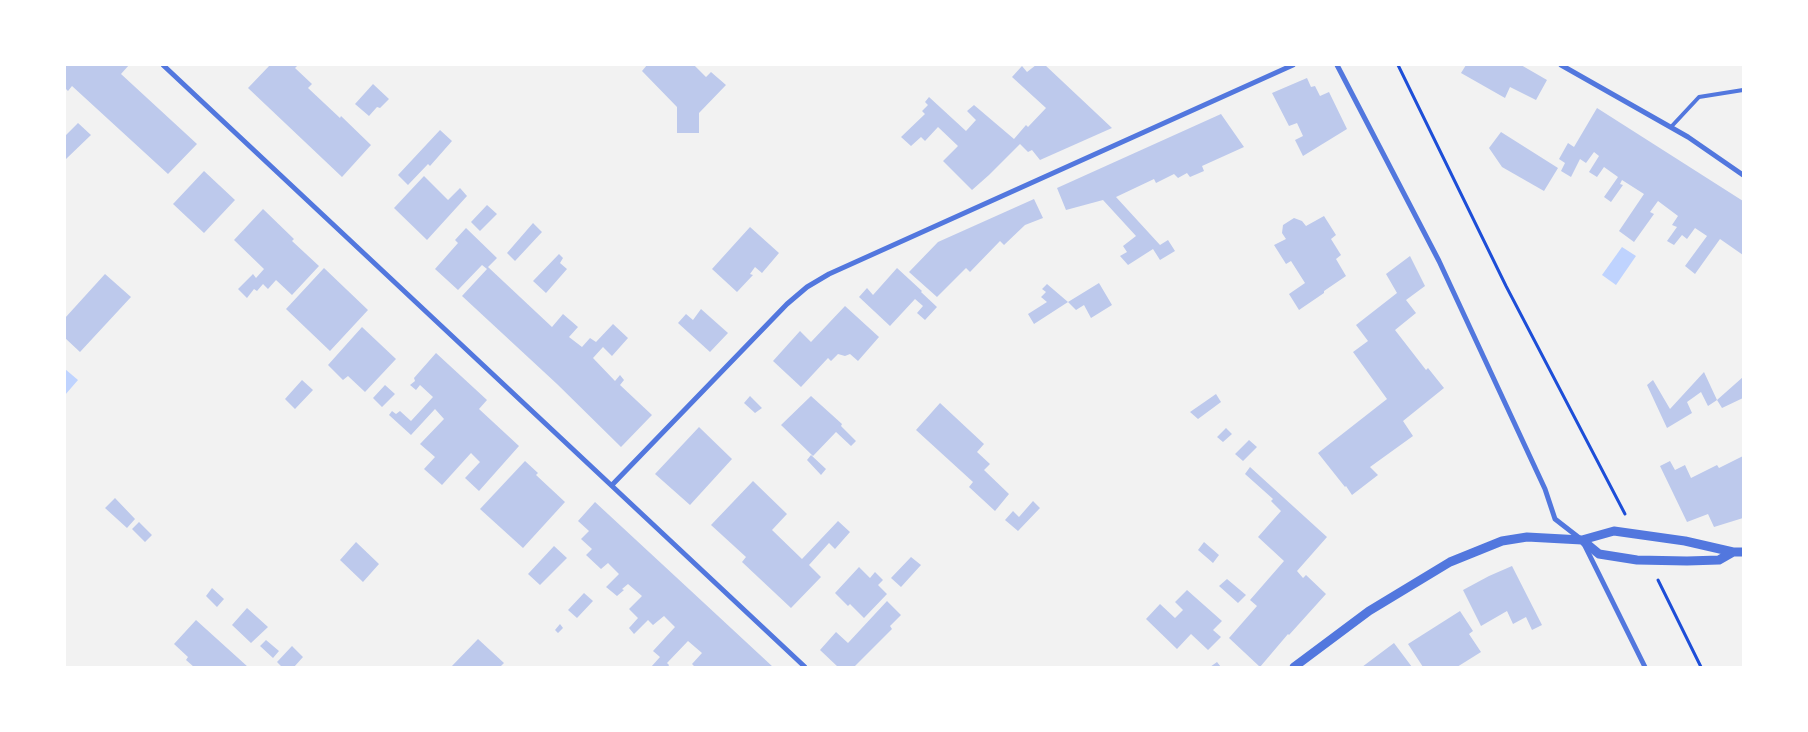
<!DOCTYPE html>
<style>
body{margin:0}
#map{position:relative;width:1808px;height:732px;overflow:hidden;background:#f2f2f2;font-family:"Titillium Web",sans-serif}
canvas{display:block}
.frame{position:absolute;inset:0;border:66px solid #fff;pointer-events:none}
</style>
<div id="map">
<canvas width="1808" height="732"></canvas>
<div class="frame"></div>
</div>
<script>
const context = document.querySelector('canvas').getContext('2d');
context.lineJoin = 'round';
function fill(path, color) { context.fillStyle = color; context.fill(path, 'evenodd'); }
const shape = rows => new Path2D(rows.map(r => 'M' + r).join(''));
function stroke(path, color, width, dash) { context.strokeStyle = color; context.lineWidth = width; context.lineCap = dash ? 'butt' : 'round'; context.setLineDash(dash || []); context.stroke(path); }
fill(shape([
 [1622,247,1636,256,1616,285,1602,275],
 [65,369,78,380,65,395]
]), '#bfd3fe');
fill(shape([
 [65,65,129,65,121,74,197,144,168,174,72,86,68,91,65,88],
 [270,65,298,65,295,68,312,84,308,88,340,118,341,116,371,145,342,177,248,88],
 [647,65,694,65,706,77,711,72,726,85,699,113,699,133,677,133,677,107,642,71],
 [1036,65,1045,65,1112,128,1040,160,1032,150,1028,152,1020,144,989,175,972,190,943,161,958,146,938,127,925,141,921,137,911,146,901,137,925,114,922,111,928,105,925,102,929,97,966,131,976,120,967,111,974,105,1014,139,1026,125,1028,127,1046,108,1012,77,1022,66,1027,72],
 [1466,65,1521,65,1547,80,1536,100,1510,87,1505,98,1461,73],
 [1307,78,1311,87,1315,86,1320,96,1329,92,1347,129,1303,156,1295,140,1303,136,1297,123,1289,126,1272,93],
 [373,84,389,99,380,108,377,107,369,116,355,104],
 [1597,108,1743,201,1743,255,1720,239,1695,274,1685,266,1707,236,1695,228,1687,239,1682,235,1674,245,1667,241,1677,227,1672,225,1678,216,1658,201,1650,212,1654,214,1634,242,1619,231,1644,194,1622,180,1620,184,1623,185,1611,202,1604,197,1618,177,1604,167,1597,177,1589,172,1599,156,1594,152,1586,163,1580,159,1571,177,1561,171,1565,163,1559,159,1568,143,1574,147],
 [1221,114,1244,147,1202,166,1204,171,1190,177,1187,173,1178,178,1174,174,1156,183,1154,179,1116,197,1160,245,1168,240,1175,251,1160,260,1153,249,1128,265,1120,256,1127,252,1123,246,1136,236,1103,200,1066,210,1057,188],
 [78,123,91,135,66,159,65,136],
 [440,130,452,141,430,166,428,164,408,185,398,175],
 [1501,132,1558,168,1544,191,1502,167,1489,148],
 [204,171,235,200,204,233,173,204],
 [424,176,448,200,460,188,467,196,427,240,394,208],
 [1034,199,1043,218,1025,225,1004,245,1000,241,970,272,966,268,937,297,909,272,938,242],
 [487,205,497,214,480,231,471,222],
 [263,209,294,239,292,241,319,266,292,295,276,280,268,289,263,284,257,291,254,289,247,298,238,289,253,274,256,278,264,269,234,240],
 [1324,216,1336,235,1331,239,1341,255,1336,259,1346,276,1324,291,1324,293,1299,310,1289,294,1305,283,1291,261,1286,264,1274,245,1286,239,1282,233,1283,225,1294,218,1302,221,1306,226],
 [533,223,542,232,515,261,507,253],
 [750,227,779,253,762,273,755,267,750,274,753,275,737,292,712,269],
 [466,228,497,258,488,267,552,327,563,314,578,327,569,337,582,347,590,338,596,342,613,324,628,338,612,356,603,347,593,358,615,381,620,375,624,380,620,385,652,415,621,447,557,384,462,296,487,269,482,265,458,290,435,269,458,243,455,240],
 [559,254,563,258,560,263,567,269,546,293,533,281],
 [1410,256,1425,286,1406,300,1416,313,1395,330,1426,370,1428,368,1444,388,1403,421,1413,436,1370,467,1378,475,1352,495,1346,486,1345,487,1318,453,1387,399,1353,352,1368,341,1356,325,1397,293,1386,274],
 [324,268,368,310,330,351,286,309],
 [897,268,922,291,921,292,937,307,925,320,917,313,923,306,915,299,890,326,859,297,867,288,873,295],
 [105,274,131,297,80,352,65,338,65,318],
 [1099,283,1112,305,1091,318,1084,305,1076,310,1068,302],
 [1047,284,1068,302,1034,324,1028,314,1047,302,1041,297,1046,292,1042,289],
 [845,306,879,337,858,361,850,354,845,356,838,354,831,361,828,358,801,387,773,361,800,331,811,342],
 [701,309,728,333,710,352,678,323,686,314,693,320],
 [362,327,396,359,365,392,348,376,343,380,328,365],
 [436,353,487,400,479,409,519,446,479,491,465,478,480,462,471,453,442,485,424,469,435,457,420,444,444,419,435,409,411,435,389,415,392,411,396,414,400,411,411,421,433,397,420,385,416,390,410,385,415,381,414,378],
 [1704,372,1717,400,1743,377,1743,398,1722,408,1717,400,1708,406,1701,392,1687,402,1692,413,1667,428,1647,385,1653,380,1670,409],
 [302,380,313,390,295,409,285,399],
 [385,385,395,394,382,407,373,398],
 [1216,394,1221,402,1198,419,1190,412],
 [750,396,762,408,755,413,744,403],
 [811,396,842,424,841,426,856,441,851,446,836,432,813,456,781,425],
 [940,403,984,444,977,452,990,464,984,470,1009,494,995,511,969,487,973,482,916,430],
 [699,427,732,459,690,505,655,474],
 [1226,428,1232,434,1223,442,1217,437],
 [1249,440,1257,447,1243,461,1235,454],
 [811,455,826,469,821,475,807,460],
 [1743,456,1743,518,1714,527,1708,514,1687,522,1660,466,1670,461,1675,470,1685,465,1691,478,1717,465,1719,468],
 [525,461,538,473,536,475,565,502,523,548,480,509],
 [1250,467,1327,537,1297,571,1303,578,1306,575,1326,594,1289,635,1288,634,1260,667,1229,638,1257,606,1250,600,1284,561,1258,537,1281,511,1271,501,1273,499,1245,474],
 [753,481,787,514,772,530,802,559,838,521,850,532,835,549,829,543,809,565,821,577,791,608,742,562,746,557,711,525],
 [115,498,135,519,127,528,105,508],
 [1033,501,1040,508,1018,531,1005,520,1013,511,1019,517],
 [595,502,676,577,773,667,695,667,692,664,702,653,688,641,667,663,669,665,668,667,651,667,660,657,653,651,675,627,664,616,653,625,648,620,634,634,629,628,638,618,629,609,642,596,628,584,622,589,624,590,617,596,606,587,619,574,608,563,601,569,586,555,592,549,581,539,589,531,578,521],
 [139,522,152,535,145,542,132,529],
 [356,542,379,564,363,582,340,560],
 [1204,542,1219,555,1213,563,1198,550],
 [554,546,567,558,540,585,528,574],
 [911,557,921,565,901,587,891,578],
 [1512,566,1542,625,1532,630,1526,617,1513,624,1507,611,1481,626,1463,590,1489,576],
 [859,567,870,578,875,572,883,580,878,585,887,594,864,618,850,604,848,606,835,593],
 [1227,579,1246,595,1238,603,1219,586],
 [212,588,224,599,217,607,206,596],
 [1187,590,1222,621,1213,630,1221,637,1208,650,1191,634,1177,649,1146,619,1160,604,1175,618,1183,610,1175,602],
 [584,593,593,601,577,618,568,610],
 [887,601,901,615,890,626,892,629,854,667,838,667,820,650,836,632,848,643],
 [247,608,268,627,251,643,232,625],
 [1460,611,1473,631,1469,634,1481,652,1457,667,1423,667,1408,644],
 [196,620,248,667,194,667,186,660,188,657,174,644],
 [560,624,563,628,558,633,555,630],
 [478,639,504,663,500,667,451,667],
 [266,640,279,651,273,658,260,646],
 [1394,643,1412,667,1362,667],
 [292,646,303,657,294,667,282,667,277,662],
 [1217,662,1221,667,1210,667]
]), '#bdc9ec');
stroke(shape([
 [1398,65,1506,286,1625,514],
 [1658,580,1701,667]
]), '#1d4ed8', 3);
stroke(shape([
 [1671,127,1699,97,1743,90]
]), '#5277de', 4);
stroke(shape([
 [163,65,805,667],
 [1337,65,1439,261,1545,489,1555,519,1582,540,1645,667],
 [1561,65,1688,137,1743,175],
 [612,485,787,304,807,287,829,274,1293,65]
]), '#5277de', 5);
stroke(shape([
 [1582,540,1599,554,1637,560,1687,561,1719,560,1733,552],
 [1294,667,1369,611,1450,562,1502,541,1527,537,1582,540,1614,531,1685,541,1733,552,1743,552]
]), '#5277de', 9);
</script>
